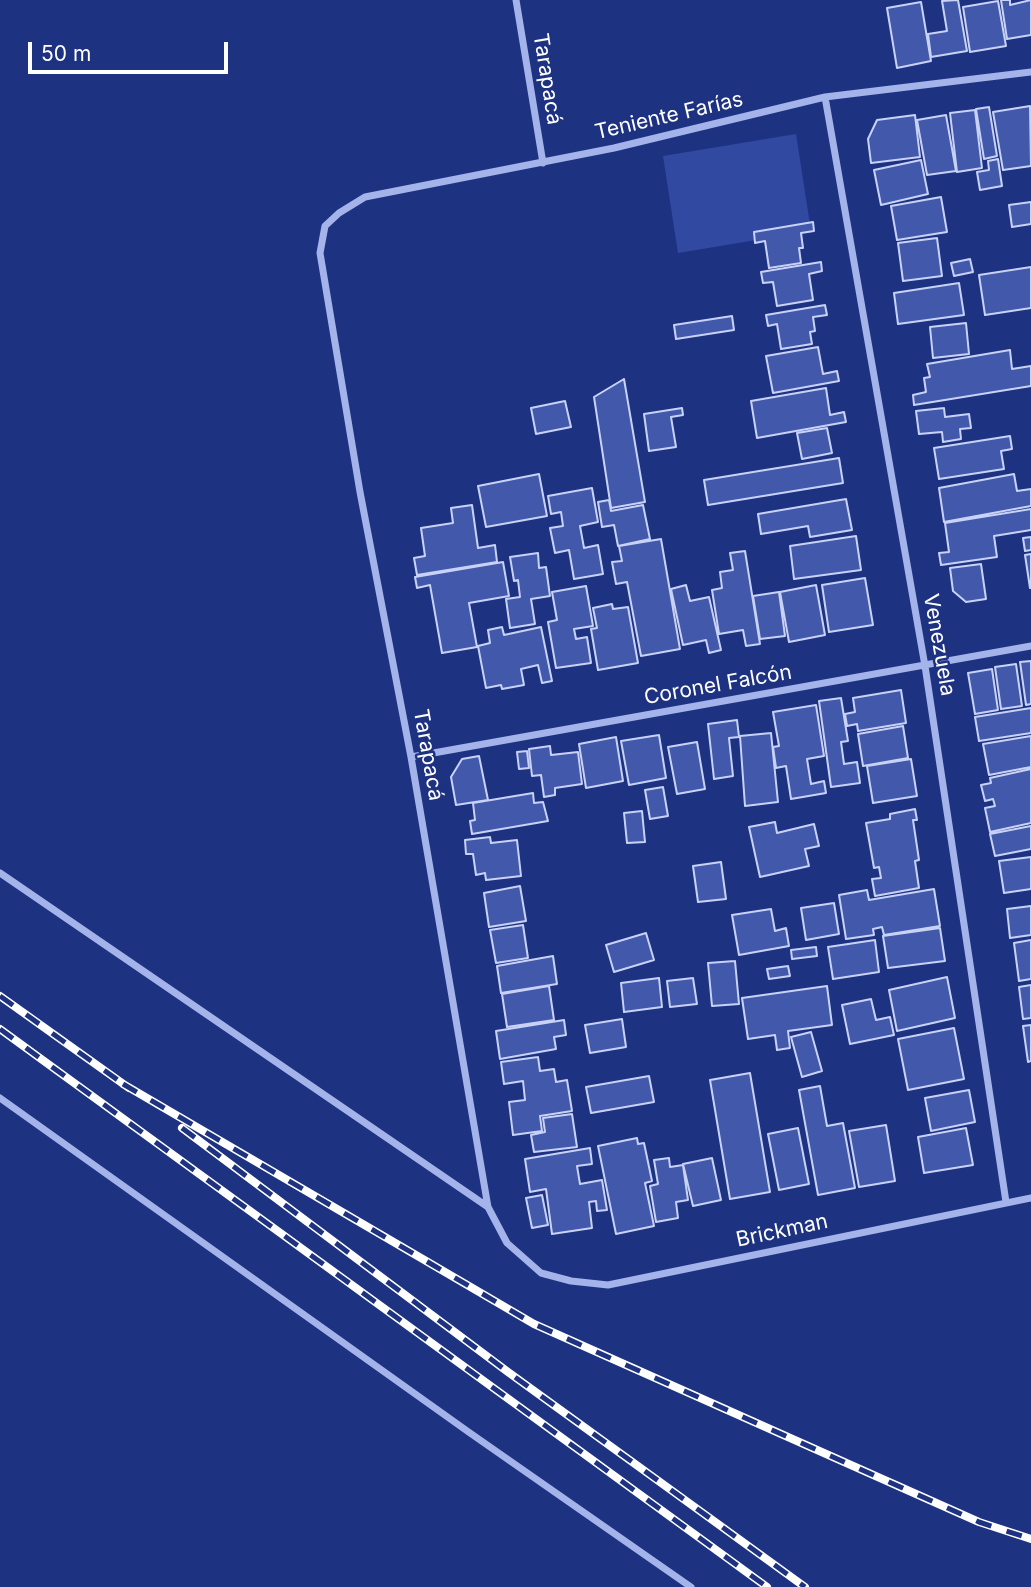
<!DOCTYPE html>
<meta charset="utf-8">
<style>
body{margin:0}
#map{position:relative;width:1031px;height:1587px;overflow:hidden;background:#1e3282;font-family:Inter,sans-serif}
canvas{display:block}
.scale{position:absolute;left:28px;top:42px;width:200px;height:32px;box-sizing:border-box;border:4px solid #fff;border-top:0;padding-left:9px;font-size:21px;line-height:24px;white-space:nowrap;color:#fff;-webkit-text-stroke:5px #1e3282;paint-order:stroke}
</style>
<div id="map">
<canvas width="1031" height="1587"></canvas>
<div class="scale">50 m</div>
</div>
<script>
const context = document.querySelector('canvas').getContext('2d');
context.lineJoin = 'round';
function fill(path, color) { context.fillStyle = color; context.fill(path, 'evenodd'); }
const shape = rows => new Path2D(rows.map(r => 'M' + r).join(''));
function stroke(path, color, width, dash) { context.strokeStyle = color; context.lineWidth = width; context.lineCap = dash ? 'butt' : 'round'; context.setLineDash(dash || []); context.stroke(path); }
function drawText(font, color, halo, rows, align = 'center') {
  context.font = font + ' Inter,sans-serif'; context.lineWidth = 5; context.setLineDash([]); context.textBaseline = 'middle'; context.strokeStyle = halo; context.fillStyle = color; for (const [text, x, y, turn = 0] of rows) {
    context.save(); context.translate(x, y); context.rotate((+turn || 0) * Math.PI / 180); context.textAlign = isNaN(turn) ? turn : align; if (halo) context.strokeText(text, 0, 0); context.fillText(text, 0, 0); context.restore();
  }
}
fill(shape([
 [796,134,811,231,678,253,663,156]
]), '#3249a1');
const building = shape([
 [958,0,967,51,931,57,928,34,947,31,942,1,958,0],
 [1001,0,1010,0,1010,5,1031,0,1031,35,1007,39,1001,0],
 [998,1,1006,46,970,52,963,7,998,1],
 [921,2,931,61,897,68,887,8,921,2],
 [1030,106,1031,166,1003,170,993,112,1030,106],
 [989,107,997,156,984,159,976,109,989,107],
 [975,110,982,168,957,172,950,113,975,110],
 [915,115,920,157,871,163,868,139,877,120,915,115],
 [946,115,956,171,927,175,917,120,946,115],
 [998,159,1002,186,980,190,977,172,989,170,988,161,998,159],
 [921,160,928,194,881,205,874,170,921,160],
 [941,197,947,232,897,240,891,206,941,197],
 [1031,202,1031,224,1012,227,1009,205,1031,202],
 [813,222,814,231,801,233,803,248,799,248,801,263,769,268,765,241,755,243,754,232,813,222],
 [937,238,942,276,903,281,898,243,937,238],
 [970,259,973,272,954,276,951,263,970,259],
 [821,262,822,271,809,274,813,300,777,306,773,282,763,283,761,272,821,262],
 [1031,267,1031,308,985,315,979,275,1031,267],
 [959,283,964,315,898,324,894,293,959,283],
 [825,305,827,315,813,317,815,331,810,332,812,344,781,349,777,324,768,326,766,315,825,305],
 [732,316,734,330,676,339,674,325,732,316],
 [966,323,969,354,933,358,930,327,966,323],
 [818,347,823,374,837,371,839,381,773,393,766,356,818,347],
 [1010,350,1012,369,1031,366,1031,386,914,405,913,395,926,392,924,378,930,377,927,364,1010,350],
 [624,379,645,502,611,508,594,397,624,379],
 [826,388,830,415,844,412,846,422,757,438,751,401,826,388],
 [565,401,571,427,536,434,531,408,565,401],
 [682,408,683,415,671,417,676,447,649,451,644,414,682,408],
 [944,408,945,417,969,414,971,428,960,429,961,439,943,442,942,432,919,434,916,411,944,408],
 [827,428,832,453,802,459,797,433,827,428],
 [1010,436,1012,449,1001,451,1004,469,939,479,934,448,1010,436],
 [839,458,843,483,708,505,704,480,839,458],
 [539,474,547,516,486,527,478,486,539,474],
 [1014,474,1017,491,1031,489,1031,506,944,522,939,488,1014,474],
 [592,488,598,522,580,526,584,548,598,545,603,574,574,579,569,550,555,553,550,528,563,526,561,512,551,514,548,496,592,488],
 [846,499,852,530,810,537,808,526,761,534,758,514,846,499],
 [609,500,611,511,643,505,650,539,618,546,614,525,602,527,598,502,609,500],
 [472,505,478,548,495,545,497,562,417,575,414,558,425,556,421,528,453,523,451,508,472,505],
 [1031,509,1031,530,994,536,997,557,941,565,939,553,949,552,945,523,1031,509],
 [856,536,861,570,794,579,790,546,856,536],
 [1031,537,1031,550,1025,551,1023,538,1031,537],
 [661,539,680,649,641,656,627,582,616,584,612,562,622,561,619,546,661,539],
 [745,551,760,644,746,646,743,630,719,634,712,590,722,588,720,572,733,570,730,553,745,551],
 [538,553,539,568,546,567,550,596,531,599,535,624,510,628,506,599,520,597,518,580,514,581,510,557,538,553],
 [1031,554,1031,588,1030,588,1025,555,1031,554],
 [503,562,509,596,469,603,477,647,442,653,430,585,417,588,415,577,503,562],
 [981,564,986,599,966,602,953,591,950,568,981,564],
 [865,578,873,625,829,632,822,585,865,578],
 [686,585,690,601,709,597,721,650,709,653,706,640,683,645,671,589,686,585],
 [816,585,825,635,789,642,780,592,816,585],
 [586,586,593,626,574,629,576,639,587,637,591,663,556,668,548,622,557,620,552,592,586,586],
 [779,592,785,636,760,639,753,596,779,592],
 [612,604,613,609,628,607,638,663,598,670,591,629,597,628,593,608,612,604],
 [502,627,504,635,541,627,552,681,542,683,538,665,521,669,524,685,502,689,501,685,486,688,478,646,490,643,488,630,502,627],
 [1031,661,1031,704,1026,705,1020,662,1031,661],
 [1016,664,1022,706,1001,709,995,667,1016,664],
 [992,669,998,710,975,714,968,673,992,669],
 [901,690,906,723,858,731,857,724,847,726,845,714,855,712,853,698,901,690],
 [841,698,848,741,841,742,844,764,857,762,860,783,831,787,819,701,841,698],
 [816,705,824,756,807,759,811,784,824,781,826,793,791,799,786,766,776,768,773,747,779,746,773,712,816,705],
 [1031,708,1031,733,979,741,975,717,1031,708],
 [737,720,739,737,729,738,733,776,714,779,708,724,737,720],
 [903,726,908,758,863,766,858,734,903,726],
 [771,733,778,802,745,806,740,736,771,733],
 [659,735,666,778,629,785,621,741,659,735],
 [1031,736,1031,767,989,775,983,744,1031,736],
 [616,737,623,781,586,788,579,744,616,737],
 [697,742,705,789,677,794,668,747,697,742],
 [550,746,551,755,578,752,582,784,555,788,555,795,544,797,541,775,532,776,529,749,550,746],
 [527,751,529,768,519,769,517,752,527,751],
 [479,756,488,800,456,805,451,777,462,759,479,756],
 [911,759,917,796,873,803,867,766,911,759],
 [1031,769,1031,823,990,832,985,808,995,806,993,799,985,801,981,785,991,783,990,778,1031,769],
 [663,787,668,816,650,819,645,790,663,787],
 [533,793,534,803,543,802,548,821,472,834,470,821,475,820,473,803,533,793],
 [915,809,917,820,913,820,919,860,915,861,919,888,875,896,872,879,881,878,879,867,874,868,866,823,890,819,890,814,915,809],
 [642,811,645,842,627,843,624,813,642,811],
 [775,822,777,833,814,824,819,846,805,849,809,866,760,877,749,827,775,822],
 [1031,826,1031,849,995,856,990,834,1031,826],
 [490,837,491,843,517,840,521,876,486,880,485,873,476,875,473,854,466,854,465,840,490,837],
 [1031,857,1031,889,1004,893,999,861,1031,857],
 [721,862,726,899,698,902,693,866,721,862],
 [520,886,526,921,489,927,484,893,520,886],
 [934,889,940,926,884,935,882,927,873,929,874,935,846,939,839,895,867,890,869,900,934,889],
 [834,903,839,934,806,940,801,908,834,903],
 [1031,906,1031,935,1010,938,1007,909,1031,906],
 [771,909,775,931,786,928,789,946,739,955,732,915,771,909],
 [523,925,528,958,496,963,490,930,523,925],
 [940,928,945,961,888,968,883,936,940,928],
 [646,933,654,960,614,972,606,945,646,933],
 [875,940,879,972,833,979,828,947,875,940],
 [1031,940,1031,979,1019,981,1014,943,1031,940],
 [816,947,817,956,792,959,791,950,816,947],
 [553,956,557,984,501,993,497,966,553,956],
 [735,961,739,1004,712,1006,708,963,735,961],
 [788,966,790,976,769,979,767,969,788,966],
 [947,977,955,1018,897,1031,889,990,947,977],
 [659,978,662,1007,624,1012,621,983,659,978],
 [693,978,697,1004,670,1007,667,981,693,978],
 [1031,985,1031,1018,1023,1019,1019,987,1031,985],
 [549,986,554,1020,507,1027,502,994,549,986],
 [827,986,832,1025,788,1031,790,1048,777,1050,775,1035,748,1039,742,998,827,986],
 [871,999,876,1020,890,1017,894,1035,850,1044,842,1005,871,999],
 [622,1019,626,1047,590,1053,585,1025,622,1019],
 [564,1020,566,1035,554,1037,556,1049,500,1059,496,1031,564,1020],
 [1031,1025,1031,1061,1028,1062,1023,1026,1031,1025],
 [954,1028,964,1079,908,1090,898,1039,954,1028],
 [811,1032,822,1071,802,1077,791,1037,811,1032],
 [538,1057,540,1071,554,1069,556,1082,567,1080,572,1111,540,1116,542,1131,513,1135,509,1102,525,1100,523,1081,504,1084,501,1062,538,1057],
 [750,1073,770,1192,730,1199,710,1080,750,1073],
 [649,1076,654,1102,591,1113,586,1087,649,1076],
 [820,1086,827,1126,843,1123,855,1188,818,1195,799,1090,820,1086],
 [969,1090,975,1122,931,1131,925,1098,969,1090],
 [572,1114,577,1147,534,1152,531,1135,545,1132,543,1118,572,1114],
 [886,1125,895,1181,859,1187,849,1131,886,1125],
 [798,1128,809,1184,779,1190,768,1134,798,1128],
 [966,1128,973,1165,924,1173,918,1137,966,1128],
 [637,1138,638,1144,644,1143,652,1181,645,1183,654,1226,616,1234,598,1146,637,1138],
 [590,1148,592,1164,577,1166,580,1184,602,1180,607,1210,597,1211,596,1201,589,1202,592,1228,552,1234,546,1189,530,1192,525,1159,590,1148],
 [669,1158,670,1167,683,1165,688,1200,676,1202,678,1218,656,1222,650,1186,658,1184,654,1160,669,1158],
 [712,1158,721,1200,693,1206,683,1164,712,1158],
 [542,1195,548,1225,532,1228,526,1198,542,1195]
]);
fill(building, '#4258aa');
stroke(building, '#c8d2f7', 2);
stroke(shape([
 [516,0,543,163],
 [1031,72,825,97,614,148,365,197,339,213,325,226,320,253,360,492,411,757,488,1207,507,1243,541,1273,571,1281,608,1285,1031,1198],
 [825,97,925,666,1006,1202],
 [411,757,1031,646],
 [0,873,488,1207],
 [0,1098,470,1433,691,1587]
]), '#a4b3e9', 7);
const rail = shape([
 [0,996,129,1088],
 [0,1029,767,1587],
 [123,1084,534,1324,979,1522,1031,1539],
 [182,1128,508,1372,805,1587]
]);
stroke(rail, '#fff', 8);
stroke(rail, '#1e3282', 5, [16]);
drawText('21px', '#fff', '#1e3282', [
 ["Tarapacá",547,79,81],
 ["Teniente Farías",669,116,-13],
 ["Venezuela",939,645,80],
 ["Coronel Falcón",718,685,-10],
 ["Tarapacá",428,755,80],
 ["Brickman",782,1231,-12]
]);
</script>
